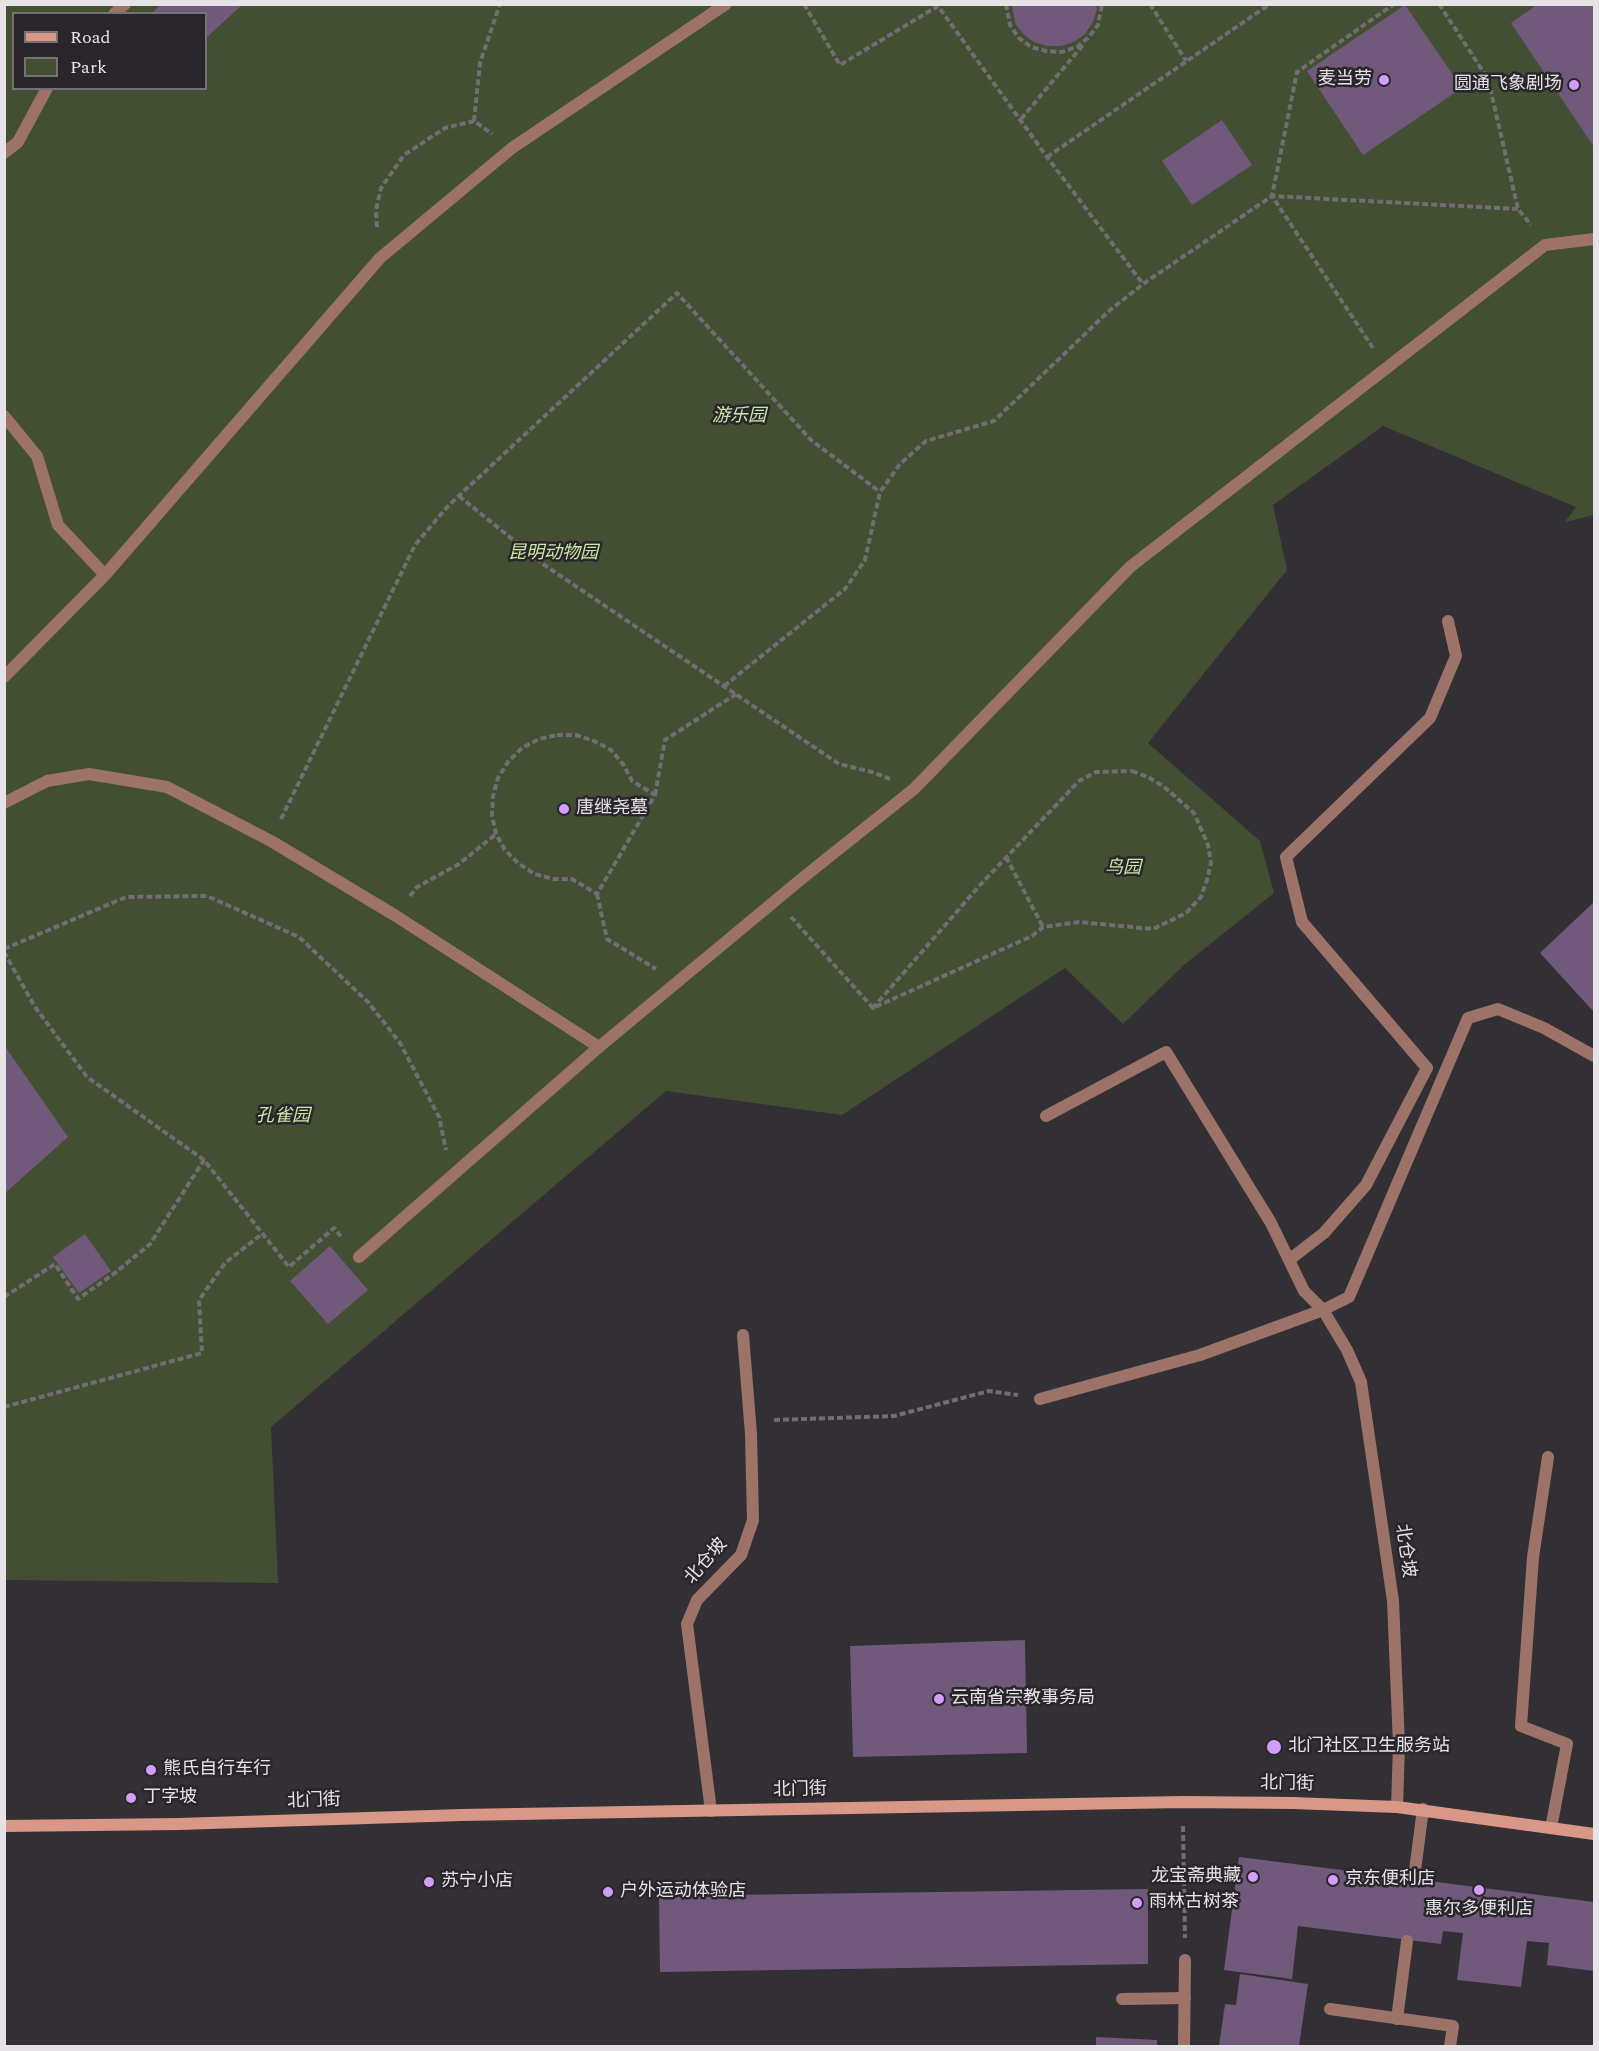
<!DOCTYPE html>
<meta charset="utf-8">
<style>
body{margin:0}
#map{position:relative;width:1599px;height:2051px;overflow:hidden;background:#333035;font-family:Spectral,serif}
canvas{display:block}
.frame{position:absolute;inset:0;border:6px solid #e6e3e7;pointer-events:none}
.legend{position:absolute;left:12px;top:12px;width:195px;height:78px;box-sizing:border-box;background:#29262b;border:2px solid #757276;margin:0;padding:8px 10px;list-style:none;font-size:18px;color:#e6e3e7}
.legend li{display:flex;align-items:center;gap:12px;height:30px}
.legend b{width:30px;border:2px solid #757276}
</style>
<div id="map">
<canvas width="1599" height="2051"></canvas>
<div class="frame"></div>
<ul class="legend">
<li><b style="height:8px;background:#d99788"></b>Road</li>
<li><b style="height:16px;background:#424f32"></b>Park</li>
</ul>
</div>
<script>
const context = document.querySelector('canvas').getContext('2d');
context.lineJoin = 'round';
function fill(path, color) { context.fillStyle = color; context.fill(path, 'evenodd'); }
const shape = rows => new Path2D(rows.map(r => 'M' + r).join(''));
function stroke(path, color, width, dash) { context.strokeStyle = color; context.lineWidth = width; context.lineCap = dash ? 'butt' : 'round'; context.setLineDash(dash || []); context.stroke(path); }
function drawText(font, color, halo, rows, align = 'center') {
  context.font = font + ' Spectral,"Noto Sans SC",serif'; context.lineWidth = 5; context.setLineDash([]); context.textBaseline = 'middle'; context.strokeStyle = halo; context.fillStyle = color; for (const [text, x, y, turn = 0] of rows) {
    context.save(); context.translate(x, y); context.rotate((+turn || 0) * Math.PI / 180); context.textAlign = isNaN(turn) ? turn : align; if (halo) context.strokeText(text, 0, 0); context.fillText(text, 0, 0); context.restore();
  }
}
fill(shape([
 [5,5,1594,5,1594,515,1565,522,1576,507,1383,426,1273,505,1287,570,1148,743,1260,841,1274,893,1184,965,1123,1024,1065,968,842,1115,666,1091,271,1427,278,1583,5,1580],
 [14,14,206,14,206,88,14,88]
]), '#424f32');
fill(shape([
 [161,4,243,4,206,38,206,14,151,14],
 [1012,4,1096,4,1097,9,1093,22,1085,34,1074,42,1061,46,1047,46,1034,42,1023,34,1015,23],
 [1538,4,1594,4,1594,147,1511,23],
 [1405,5,1462,88,1363,155,1307,71],
 [1222,120,1252,165,1192,205,1162,161],
 [1594,902,1594,1012,1540,953],
 [4,1045,68,1137,4,1194],
 [85,1234,111,1271,79,1293,53,1257],
 [330,1246,368,1290,328,1324,290,1281],
 [1025,1640,1027,1753,853,1757,850,1646],
 [1239,1857,1594,1902,1594,1971,1547,1965,1549,1943,1527,1941,1521,1987,1457,1980,1463,1933,1443,1931,1441,1944,1298,1926,1292,1979,1224,1970],
 [1148,1889,1148,1964,660,1972,659,1896],
 [1240,1974,1308,1984,1299,2046,1219,2046,1225,2004,1236,2005],
 [1096,2037,1157,2040,1157,2046,1096,2046]
]), '#71597c');
stroke(shape([
 [804,4,840,65,938,6,1047,157,1143,284],
 [1006,4,1010,25,1019,38,1031,47,1046,51,1062,52,1077,47,1089,37,1098,25,1102,4],
 [1150,4,1186,61],
 [1439,4,1488,79,1518,209,1531,225],
 [1021,119,1083,45],
 [474,121,480,63,500,4],
 [1047,157,1270,4],
 [377,227,376,210,381,188,404,155,445,128,474,121,492,134],
 [1373,348,1272,196,1297,72,1394,4],
 [459,496,543,564,839,764,872,772,890,779],
 [724,686,845,589,865,560,880,492,900,464,926,441,994,421,1110,310,1143,284,1272,196,1518,209],
 [557,735,576,735,594,741,611,750,623,764,632,781,655,795,597,894,572,879,553,879,535,874,519,864,505,850,496,834,492,815,493,796,498,778,508,762,522,748,539,739,557,735],
 [1132,771,1148,777,1163,786,1194,813,1208,845,1211,863,1207,880,1201,897,1186,913,1153,929,1079,922,1043,927,1032,936,873,1008,980,885,1079,781,1096,772,1132,771],
 [655,795,665,740,736,694],
 [281,819,415,545,448,506,677,293,811,440,880,492],
 [1006,857,1043,927],
 [597,894,607,939,656,969],
 [410,896,417,887,459,864,496,834],
 [791,917,873,1008],
 [4,949,126,897,207,896,299,937,368,1002,400,1043,439,1117,446,1150],
 [4,952,35,1007,87,1077,204,1160,289,1267,334,1228,343,1239],
 [4,1297,55,1264,78,1299,115,1273,150,1244,204,1160],
 [4,1407,202,1353,199,1300,225,1263,262,1234],
 [774,1420,894,1416,989,1391,1018,1395],
 [1183,1826,1185,1938]
]), '#716e73', 4, [6, 3]);
stroke(shape([
 [114,14,125,4],
 [4,153,18,142,47,88],
 [4,416,37,456,58,525,105,575],
 [4,677,105,575,380,258,512,148,726,4],
 [4,803,47,781,89,774,167,787,271,841,396,916,599,1047,805,876,914,789,1130,567,1545,245,1594,239],
 [1040,1399,1200,1355,1323,1310,1349,1297,1468,1018,1498,1009,1544,1028,1594,1056],
 [1548,1457,1533,1557,1521,1726,1567,1744,1551,1828],
 [1414,1878,1423,1809],
 [1122,1999,1185,1998],
 [1330,2009,1453,2026,1450,2046],
 [1397,2019,1407,1941]
]), '#9d7369', 12);
stroke(shape([
 [1046,1116,1166,1052,1271,1223,1304,1291,1323,1310,1347,1350,1361,1382,1393,1601,1399,1745,1397,1807],
 [359,1257,599,1047],
 [1289,1260,1324,1233,1366,1185,1427,1068,1302,922,1286,857,1430,718,1456,656,1448,621],
 [711,1811,687,1624,697,1600,741,1555,753,1520,751,1434,743,1335],
 [1184,2046,1185,1960]
]), '#9d7369', 12);
stroke(shape([
 [4,1826,179,1824,462,1815,1183,1802,1293,1803,1397,1807,1594,1834]
]), '#d99788', 12);
for (const [x, y, r, color] of [
 [1384,80,6,"#d49cfb"],
 [1574,85,6,"#d49cfb"],
 [564,809,6,"#d49cfb"],
 [939,1699,6,"#d49cfb"],
 [1274,1747,8,"#d49cfb"],
 [151,1770,6,"#d49cfb"],
 [131,1798,6,"#d49cfb"],
 [1253,1877,6,"#d49cfb"],
 [1333,1880,6,"#d49cfb"],
 [429,1882,6,"#d49cfb"],
 [1479,1890,6,"#d49cfb"],
 [608,1892,6,"#d49cfb"],
 [1137,1903,6,"#d49cfb"]
]) { const dot = new Path2D(); dot.arc(x, y, r, 0, 2 * Math.PI); context.fillStyle = color; context.fill(dot); stroke(dot, '#29262b', 2); }
drawText('18px', '#e6e3e7', '#29262b', [
 ["麦当劳",1372,80,"right"],
 ["圆通飞象剧场",1562,85,"right"],
 ["唐继尧墓",576,809],
 ["云南省宗教事务局",951,1699],
 ["北门社区卫生服务站",1288,1747],
 ["熊氏自行车行",163,1770],
 ["丁字坡",143,1798],
 ["龙宝斋典藏",1241,1877,"right"],
 ["京东便利店",1345,1880],
 ["苏宁小店",441,1882],
 ["户外运动体验店",620,1892],
 ["雨林古树茶",1149,1903],
 ["惠尔多便利店",1479,1910,"center"]
], 'left');
drawText('italic 18px', '#cbe9a6', '#29262b', [
 ["游乐园",739,417],
 ["昆明动物园",553,554],
 ["鸟园",1123,869],
 ["孔雀园",283,1117]
]);
drawText('18px', '#e6e3e7', '#29262b', [
 ["北仓坡",1404,1551,82],
 ["北仓坡",707,1562,-49],
 ["北门街",1287,1785,1],
 ["北门街",800,1791,-1],
 ["北门街",314,1802,-2]
]);
</script>
